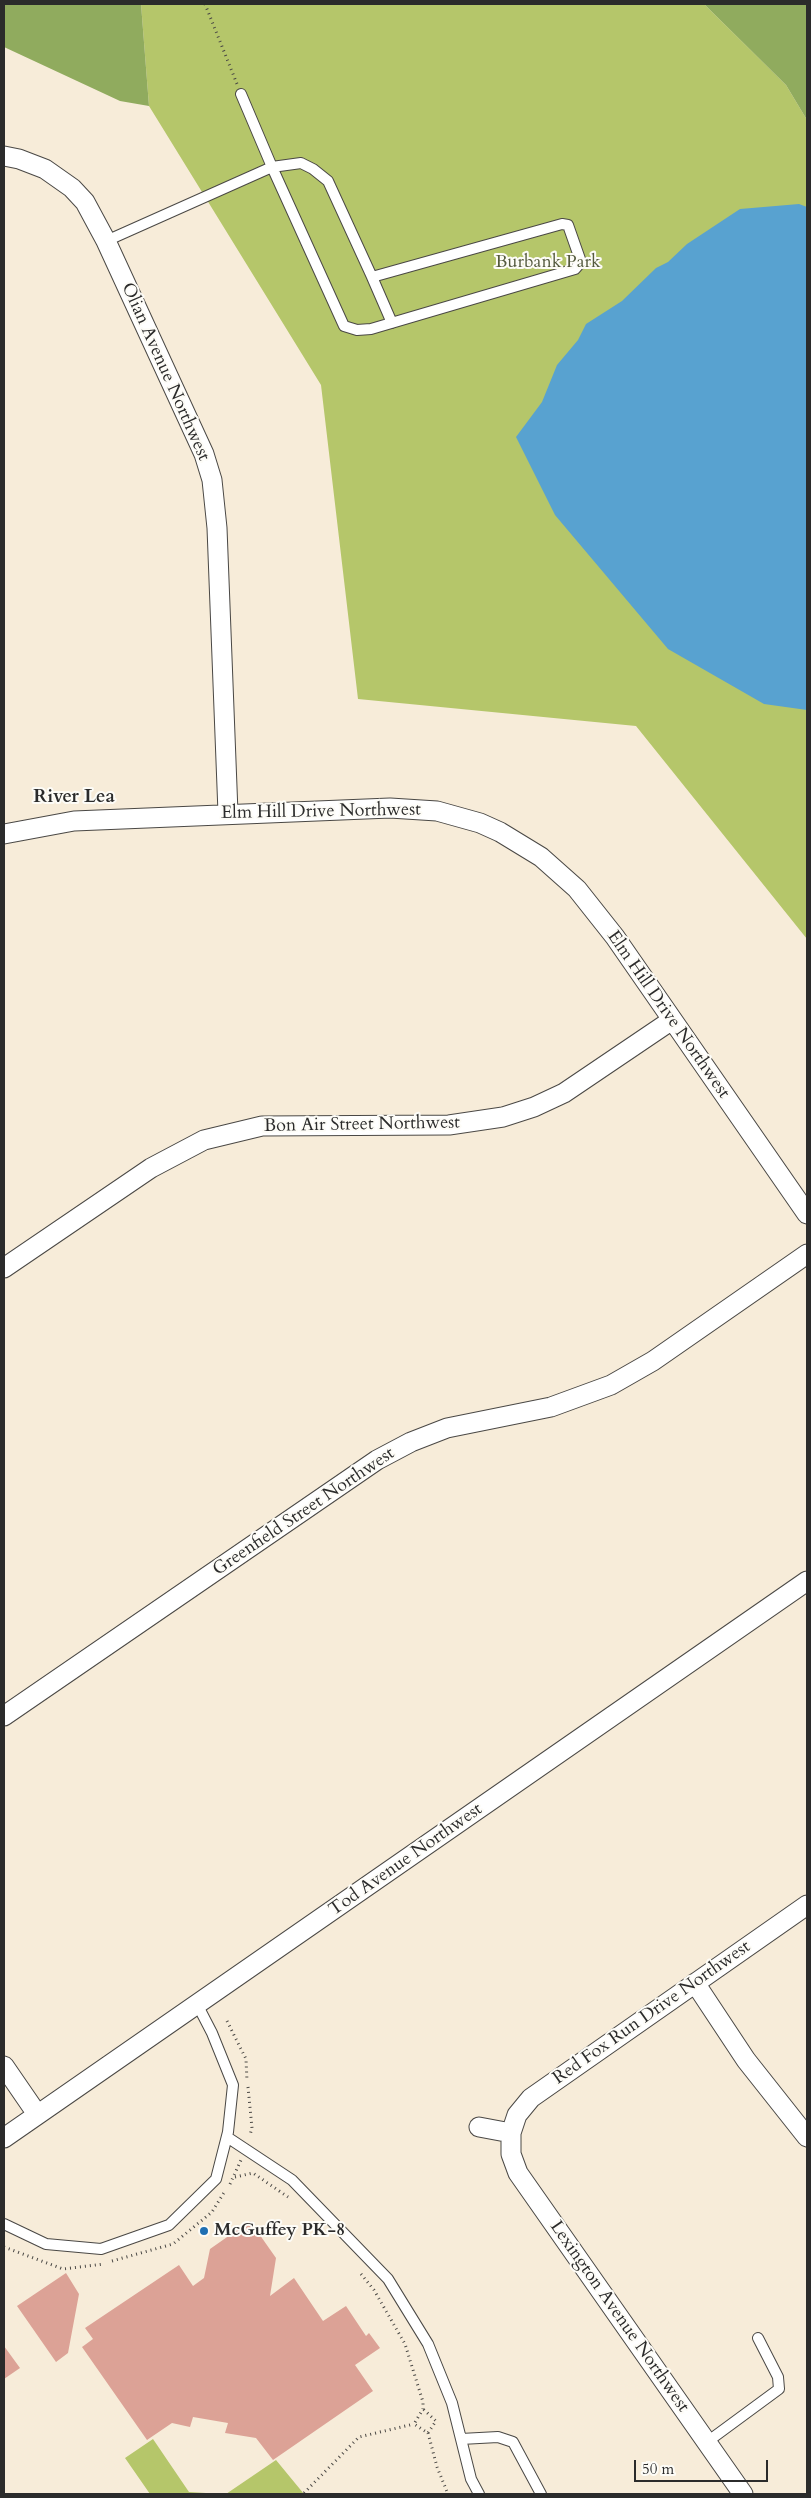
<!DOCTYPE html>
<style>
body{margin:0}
#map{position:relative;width:811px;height:2498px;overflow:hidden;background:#f7ecd9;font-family:Cardo,serif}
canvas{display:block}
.frame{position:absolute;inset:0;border:5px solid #2b2b2b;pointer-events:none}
.scale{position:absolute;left:634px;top:2460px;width:134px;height:22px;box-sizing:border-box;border:2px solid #2b2b2b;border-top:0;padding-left:6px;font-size:15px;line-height:18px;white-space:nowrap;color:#2b2b2b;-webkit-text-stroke:4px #fdfcf7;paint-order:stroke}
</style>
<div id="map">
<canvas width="811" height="2498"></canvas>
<div class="frame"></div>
<div class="scale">50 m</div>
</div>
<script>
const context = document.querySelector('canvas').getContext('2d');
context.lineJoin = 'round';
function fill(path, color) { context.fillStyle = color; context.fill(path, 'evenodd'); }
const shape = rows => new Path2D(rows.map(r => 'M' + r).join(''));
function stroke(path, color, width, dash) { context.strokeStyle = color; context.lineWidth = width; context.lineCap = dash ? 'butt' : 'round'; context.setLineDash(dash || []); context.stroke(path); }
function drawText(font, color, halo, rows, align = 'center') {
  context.font = font + ' Cardo,serif'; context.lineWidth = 4; context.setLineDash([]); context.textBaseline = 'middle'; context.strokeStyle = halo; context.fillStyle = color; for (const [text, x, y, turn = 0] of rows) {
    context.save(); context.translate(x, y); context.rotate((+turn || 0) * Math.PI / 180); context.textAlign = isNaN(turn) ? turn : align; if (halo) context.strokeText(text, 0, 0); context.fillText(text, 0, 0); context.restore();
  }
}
fill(shape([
 [141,4,704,4,786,85,807,120,807,939,636,726,358,699,321,385,149,106],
 [153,2439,189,2492,223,2494,150,2494,125,2458],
 [276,2460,304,2494,226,2494]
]), '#b5c66a');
fill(shape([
 [4,4,141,4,149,106,120,101,4,47],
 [704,4,807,4,807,120,786,85]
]), '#90ab5e');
fill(shape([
 [799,204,807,207,807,710,764,704,668,649,555,515,516,437,542,402,557,365,578,340,586,324,622,301,656,268,668,262,687,244,740,209]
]), '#58a2d0');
fill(shape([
 [250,2221,276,2258,270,2296,294,2278,323,2321,346,2306,366,2336,369,2333,380,2348,355,2365,373,2391,273,2460,256,2438,225,2433,228,2423,193,2417,190,2427,172,2423,147,2440,82,2347,93,2339,85,2328,179,2265,193,2286,204,2278,210,2249],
 [66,2273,79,2294,68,2353,56,2362,17,2306],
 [4,2346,20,2368,4,2379]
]), '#dca296');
const service = shape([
 [106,241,272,167,301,163,313,169,328,181,372,277,562,224,568,225,581,262,575,269,371,329,357,330,344,326,272,167,241,94],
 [372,277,392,323],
 [227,2137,292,2180,388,2279,428,2344,452,2403,471,2479,479,2494],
 [4,2224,46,2244,101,2249,169,2225,216,2179,228,2132,233,2085,212,2033,197,2004],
 [461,2439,498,2437,513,2442,541,2494],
 [707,2442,779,2389,778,2377,758,2338]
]);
const minor = shape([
 [4,156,19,159,45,169,72,188,85,202,106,241,204,454,212,480,217,528,228,813],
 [4,834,74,821,390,808,437,811,480,823,500,832,541,857,577,889,615,937,807,1214],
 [4,1268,151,1168,204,1140,262,1126,449,1125,503,1117,534,1107,564,1093,672,1020],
 [4,1716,377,1460,411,1442,447,1428,551,1407,611,1385,653,1361,807,1254],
 [695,1983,746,2060,807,2137],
 [4,2066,37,2114],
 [479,2127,511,2133],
 [4,2138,807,1581],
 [743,2494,518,2173,511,2154,511,2133,517,2115,531,2098,807,1905]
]);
stroke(service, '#4a4845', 12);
stroke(minor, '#4a4845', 21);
stroke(shape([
 [205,4,237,84],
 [227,2021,246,2059,247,2081],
 [248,2087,252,2128,250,2135],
 [235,2177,253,2173,288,2197],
 [230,2184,241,2160],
 [4,2247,63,2269,104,2264],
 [112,2261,173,2244,212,2212,225,2191],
 [361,2274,374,2290,405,2344,423,2402,423,2409,414,2424,428,2433,436,2421,423,2409],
 [428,2433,437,2467,448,2494],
 [304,2493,359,2437,414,2424]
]), '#4a4845', 3, [1, 4]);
stroke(service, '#fff', 10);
stroke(minor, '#fff', 19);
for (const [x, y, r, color] of [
 [204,2231,5,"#1f6fb2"]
]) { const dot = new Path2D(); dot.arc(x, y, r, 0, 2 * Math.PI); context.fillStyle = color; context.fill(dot); stroke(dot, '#fdfcf7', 2); }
drawText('18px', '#545a3e', '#fdfcf7', [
 ["Burbank Park",548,263]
]);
drawText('18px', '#2b2b2b', '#fdfcf7', [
 ["Olian Avenue Northwest",165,372,66],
 ["Elm Hill Drive Northwest",321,812,-1],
 ["Elm Hill Drive Northwest",668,1015,55],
 ["Bon Air Street Northwest",362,1125,-1],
 ["Greenfield Street Northwest",304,1512,-34],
 ["Tod Avenue Northwest",406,1860,-35],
 ["Red Fox Run Drive Northwest",652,2013,-35],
 ["Lexington Avenue Northwest",619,2317,55]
]);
drawText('bold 18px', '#2b2b2b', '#fdfcf7', [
 ["McGuffey PK-8",214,2231]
], 'left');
drawText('bold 19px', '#2b2b2b', '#fdfcf7', [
 ["River Lea",74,798]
]);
</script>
